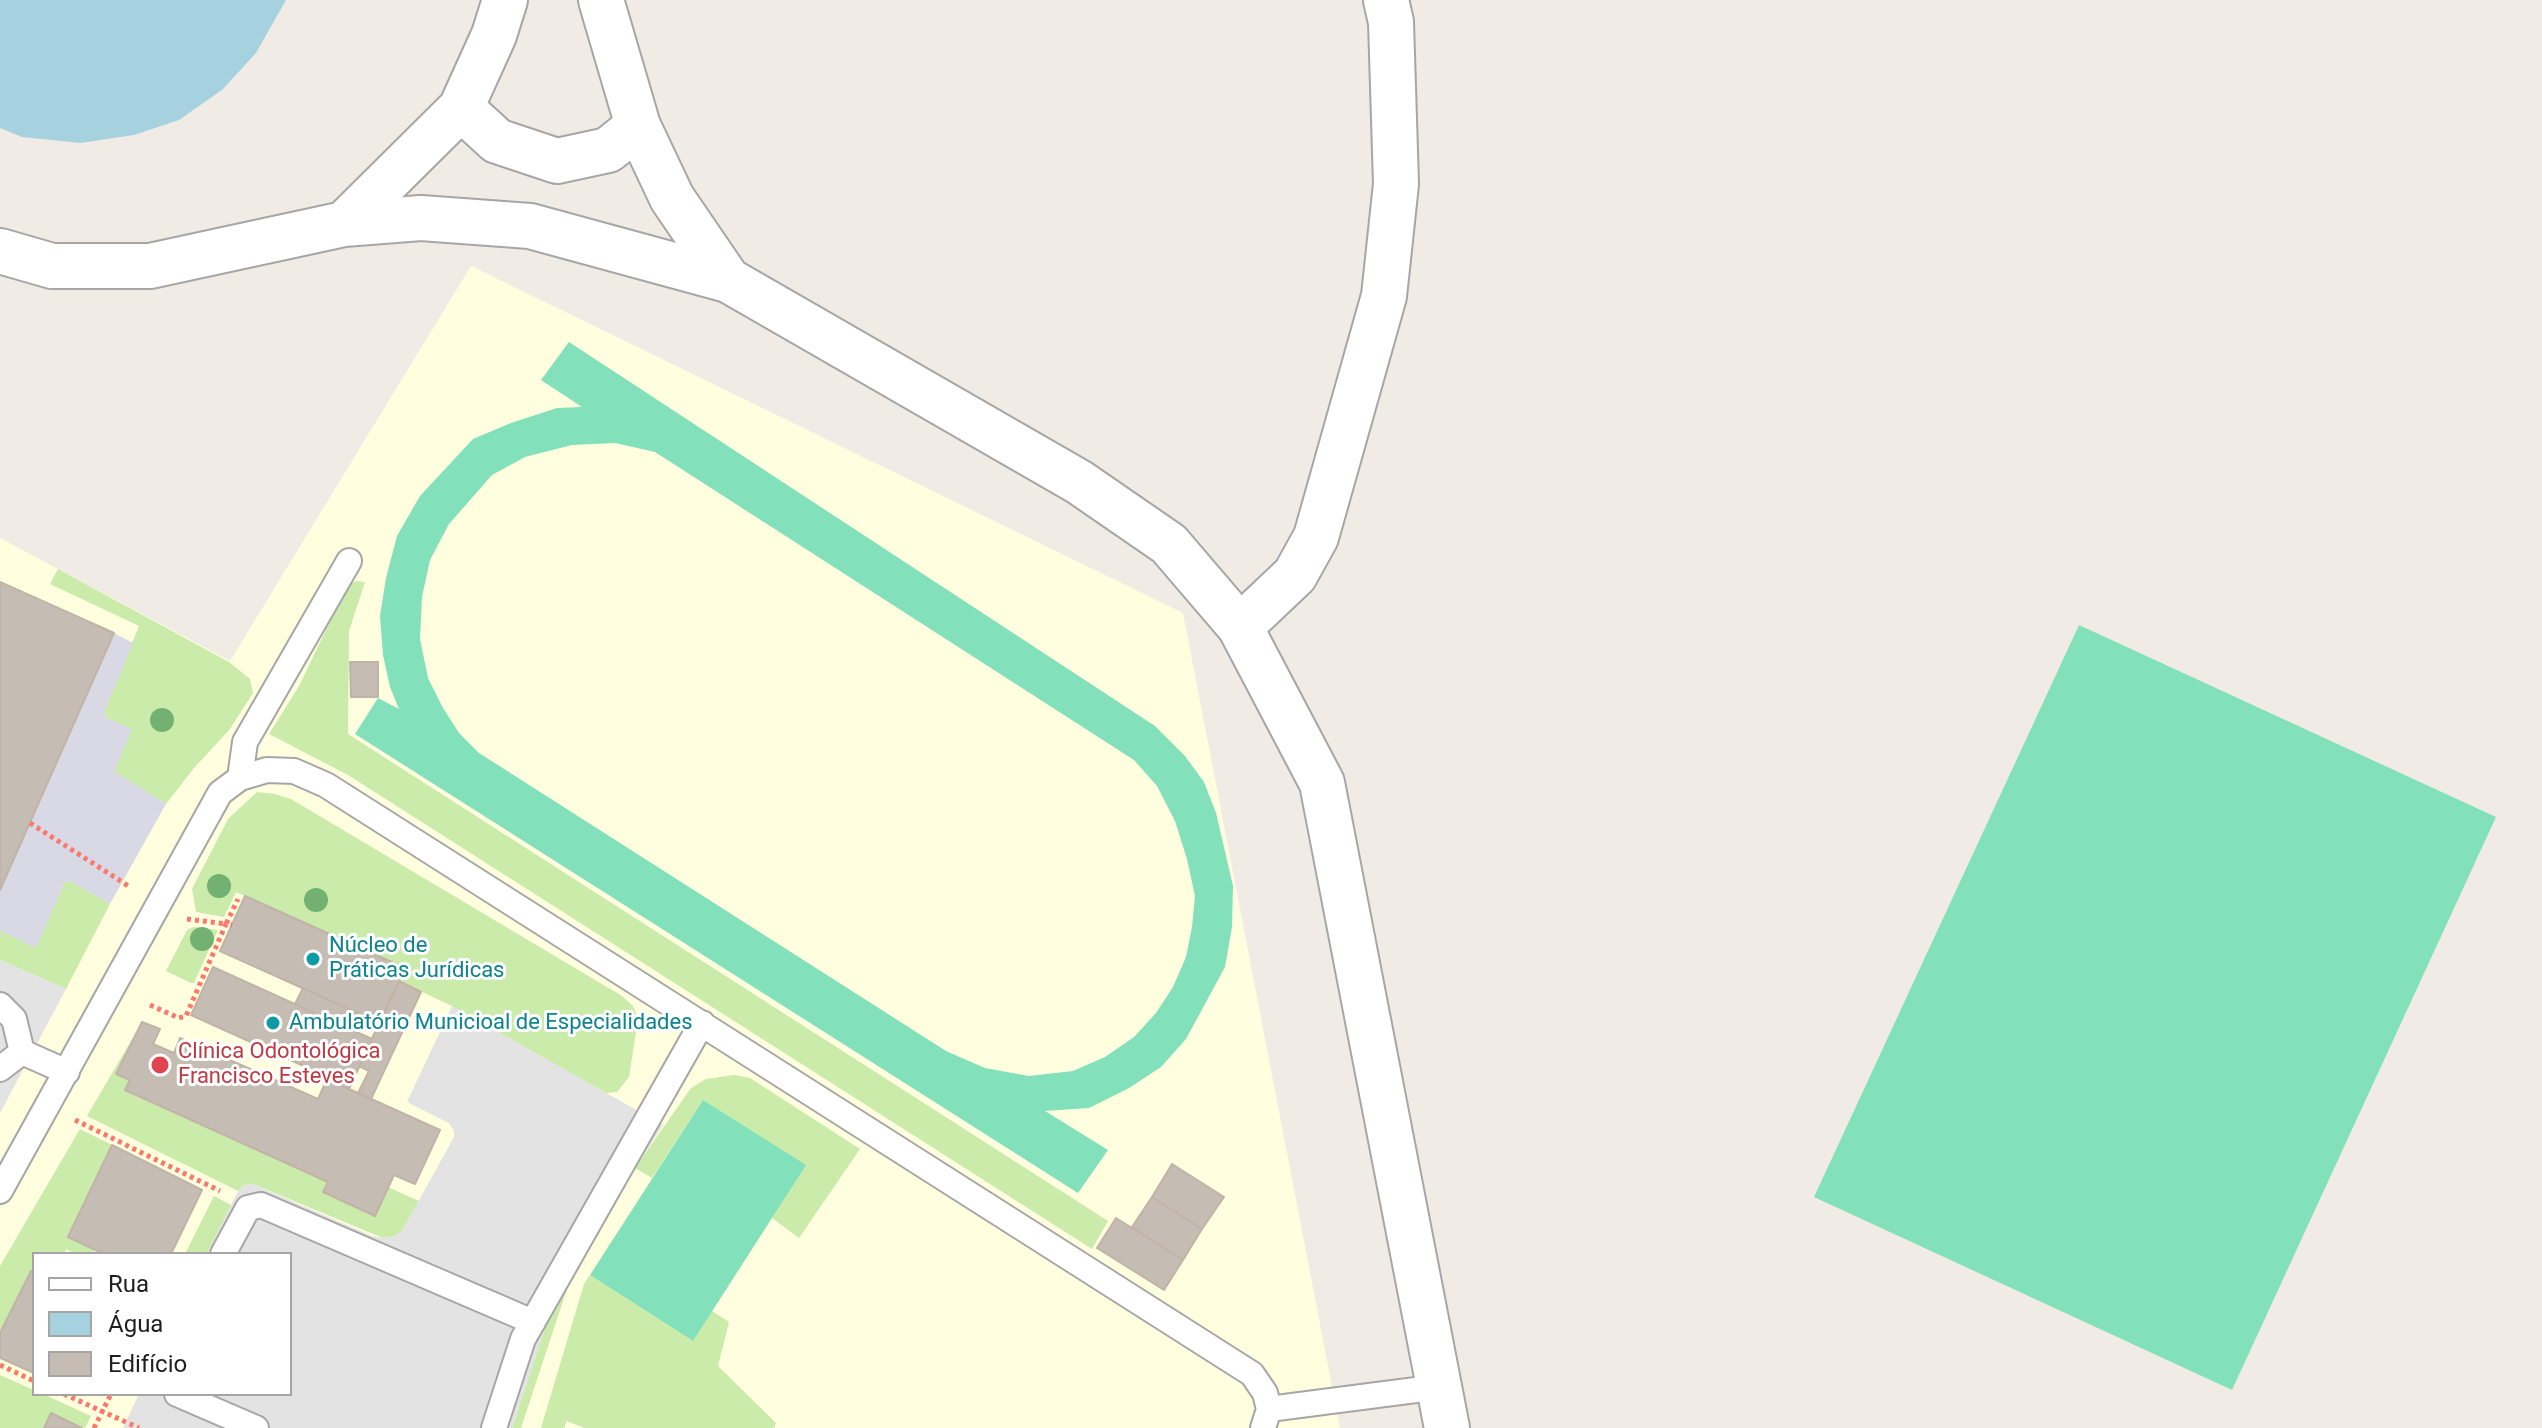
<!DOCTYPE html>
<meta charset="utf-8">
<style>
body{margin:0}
#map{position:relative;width:2542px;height:1428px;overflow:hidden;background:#f0ece5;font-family:Roboto,sans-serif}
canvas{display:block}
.legend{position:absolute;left:32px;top:1252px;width:260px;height:144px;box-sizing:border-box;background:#fff;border:2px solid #a5a5a5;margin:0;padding:10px 14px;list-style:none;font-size:24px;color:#1f1f1f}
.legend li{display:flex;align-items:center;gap:16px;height:40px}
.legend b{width:40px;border:2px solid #a5a5a5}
</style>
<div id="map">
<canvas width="2542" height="1428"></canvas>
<ul class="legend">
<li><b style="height:10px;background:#fff"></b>Rua</li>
<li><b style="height:22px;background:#a5d2de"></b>Água</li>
<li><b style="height:22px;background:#c5bcb4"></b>Edifício</li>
</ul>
</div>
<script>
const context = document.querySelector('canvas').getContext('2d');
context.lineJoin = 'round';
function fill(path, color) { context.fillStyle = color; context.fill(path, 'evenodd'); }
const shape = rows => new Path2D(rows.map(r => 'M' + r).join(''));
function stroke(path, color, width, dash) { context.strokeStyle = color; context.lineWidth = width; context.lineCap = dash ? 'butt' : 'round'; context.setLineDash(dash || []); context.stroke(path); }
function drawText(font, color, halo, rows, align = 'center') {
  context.font = font + ' Roboto,sans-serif'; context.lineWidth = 6; context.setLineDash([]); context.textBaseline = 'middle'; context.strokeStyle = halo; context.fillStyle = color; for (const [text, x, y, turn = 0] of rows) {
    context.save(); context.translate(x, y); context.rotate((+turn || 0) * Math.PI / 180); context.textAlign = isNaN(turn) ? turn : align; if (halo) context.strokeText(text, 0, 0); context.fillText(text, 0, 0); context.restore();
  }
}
fill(shape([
 [471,266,1183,613,1340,1428,0,1428,0,538,230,661],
 [34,1254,290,1254,290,1394,34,1394]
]), '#ffffdf');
fill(shape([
 [58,569,229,662,250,679,253,693,230,729,194,768,166,804,117,773,115,769,131,731,130,728,105,717,104,712,139,626,50,584],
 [356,581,365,582,349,631,348,734,1108,1221,1092,1249,348,775,269,734,299,686,347,586],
 [257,792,275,794,291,799,622,996,633,1006,638,1019,629,1077,617,1092,606,1093,452,1006,399,981,404,968,236,892,224,917,196,912,192,889,228,819],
 [70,881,110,904,66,989,0,960,0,931,36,947,65,882],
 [193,927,218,930,194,983,191,983,166,971,187,930],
 [142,1022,116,1073,130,1080,125,1091,327,1182,323,1193,375,1216,388,1187,419,1201,402,1231,395,1236,383,1238,253,1184,244,1185,238,1191,87,1116],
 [734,1075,750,1078,860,1149,799,1238,772,1218,805,1165,703,1100,652,1178,635,1168,691,1088,706,1079],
 [80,1129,112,1145,68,1236,98,1251,76,1254,66,1249,64,1254,34,1254,34,1272,30,1271,0,1333,0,1266],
 [214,1196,231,1205,207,1254,185,1254],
 [590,1275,693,1341,712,1311,729,1322,718,1366,776,1423,774,1428,584,1428,567,1421,564,1428,541,1428,584,1284],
 [563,1284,568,1286,521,1428,512,1428,552,1307],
 [0,1375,34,1390,34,1394,43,1394,91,1416,85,1428,51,1413,44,1428,0,1428]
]), '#caebaa');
fill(shape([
 [569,342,1155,726,1185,756,1204,782,1216,813,1233,886,1232,927,1225,967,1186,1039,1161,1067,1129,1088,1089,1108,1045,1111,1108,1150,1078,1193,355,734,378,698,399,709,390,687,383,655,380,616,386,578,397,536,420,496,473,439,511,423,557,408,582,407,541,380],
 [615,443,655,452,1134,760,1157,786,1175,821,1187,859,1195,896,1192,927,1186,957,1173,987,1156,1013,1134,1037,1105,1057,1073,1071,1029,1076,985,1068,946,1051,479,753,459,733,443,708,428,678,420,639,422,597,430,560,449,524,492,475,525,457,572,445],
 [2079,625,2496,817,2232,1390,1814,1197],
 [703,1100,806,1165,693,1341,590,1275]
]), '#82e0bb');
fill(shape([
 [0,960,66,989,0,1113],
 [452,1006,663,1125,578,1258,552,1308,512,1428,123,1428,139,1394,290,1394,290,1254,207,1254,238,1191,244,1185,253,1184,372,1236,383,1238,395,1236,402,1231,454,1137,454,1131,449,1123,407,1102]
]), '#e3e3e3');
fill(shape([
 [114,633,133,643,104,712,105,717,130,728,131,732,115,769,117,773,166,804,110,904,70,881,65,882,36,948,0,931,0,890]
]), '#d9d9e6');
fill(shape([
 [0,0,286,0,256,53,222,90,179,120,134,135,80,143,22,137,0,128]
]), '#a5d2de');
const building = shape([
 [0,582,114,633,0,890,0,582],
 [350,662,378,662,378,697,351,697,350,662],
 [245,896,405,968,380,1023,220,951,245,896],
 [213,967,372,1039,350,1087,191,1015,213,967],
 [399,981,421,992,371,1099,358,1093,369,1071,359,1066,399,981],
 [303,988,362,1015,355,1031,295,1004,303,988],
 [142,1022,160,1029,153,1044,174,1053,180,1038,318,1099,327,1079,440,1130,415,1184,394,1175,375,1216,323,1192,328,1182,125,1090,130,1080,116,1074,142,1022],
 [112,1145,202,1190,171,1254,104,1254,68,1237,112,1145],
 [1172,1164,1224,1197,1202,1229,1152,1197,1172,1164],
 [1152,1197,1202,1229,1183,1260,1132,1227,1152,1197],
 [1116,1218,1183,1260,1164,1290,1097,1248,1116,1218],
 [31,1271,34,1272,34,1373,0,1358,0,1333,31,1271],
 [51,1413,82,1428,44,1428,51,1413]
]);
fill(building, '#c5bcb4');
stroke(building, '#c2b3a7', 2);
const service = shape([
 [240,778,245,742,349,561],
 [0,1005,14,1019,22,1052],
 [22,1052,67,1072],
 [0,1069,22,1052],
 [0,1191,220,793,240,778,267,770,294,771,326,785,1252,1374,1265,1393,1269,1409,1263,1428],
 [223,1254,248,1208,261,1205,533,1322],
 [177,1394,256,1428],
 [1269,1409,1439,1387],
 [494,1428,523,1339,702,1023]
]);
const minor = shape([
 [1240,627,1295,575,1316,537,1384,296,1396,184,1391,22,1386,0]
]);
const tertiary = shape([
 [601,0,638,126,672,198,728,280],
 [461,108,497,141,557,161,608,150,638,126],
 [344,224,461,108,494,35,505,0],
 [0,251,52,266,150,266,344,224,421,218,530,226,728,280,1079,482,1169,544,1240,627,1322,783,1447,1428]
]);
stroke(service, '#a6a6a6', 28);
stroke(minor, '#a6a6a6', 48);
stroke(tertiary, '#a6a6a6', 48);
stroke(shape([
 [30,823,130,887],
 [187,919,226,924,238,899],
 [150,1005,179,1018,186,1016,226,924,232,925],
 [75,1120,220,1191],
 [0,1365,34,1381],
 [64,1394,139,1428],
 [94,1428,111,1394]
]), '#fc786a', 5, [4, 4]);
stroke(service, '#fff', 24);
stroke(minor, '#fff', 44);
stroke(tertiary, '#fff', 44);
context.fillStyle = '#72b172';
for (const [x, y] of [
 [162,720],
 [219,886],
 [316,900],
 [202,939]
]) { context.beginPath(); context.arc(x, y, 12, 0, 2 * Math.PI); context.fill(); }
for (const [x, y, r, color] of [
 [313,959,8,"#0f9aa8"],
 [273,1023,8,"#0f9aa8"],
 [160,1065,10,"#e0444e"]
]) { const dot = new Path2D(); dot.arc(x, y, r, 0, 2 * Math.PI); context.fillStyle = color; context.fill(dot); stroke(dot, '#fff', 3); }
drawText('22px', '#0d838f', '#fff', [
 ["Núcleo de",329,946],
 ["Práticas Jurídicas",329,971],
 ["Ambulatório Municioal de Especialidades",289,1023]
], 'left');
drawText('22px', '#be3a42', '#fff', [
 ["Clínica Odontológica",178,1052],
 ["Francisco Esteves",178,1077]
], 'left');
</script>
